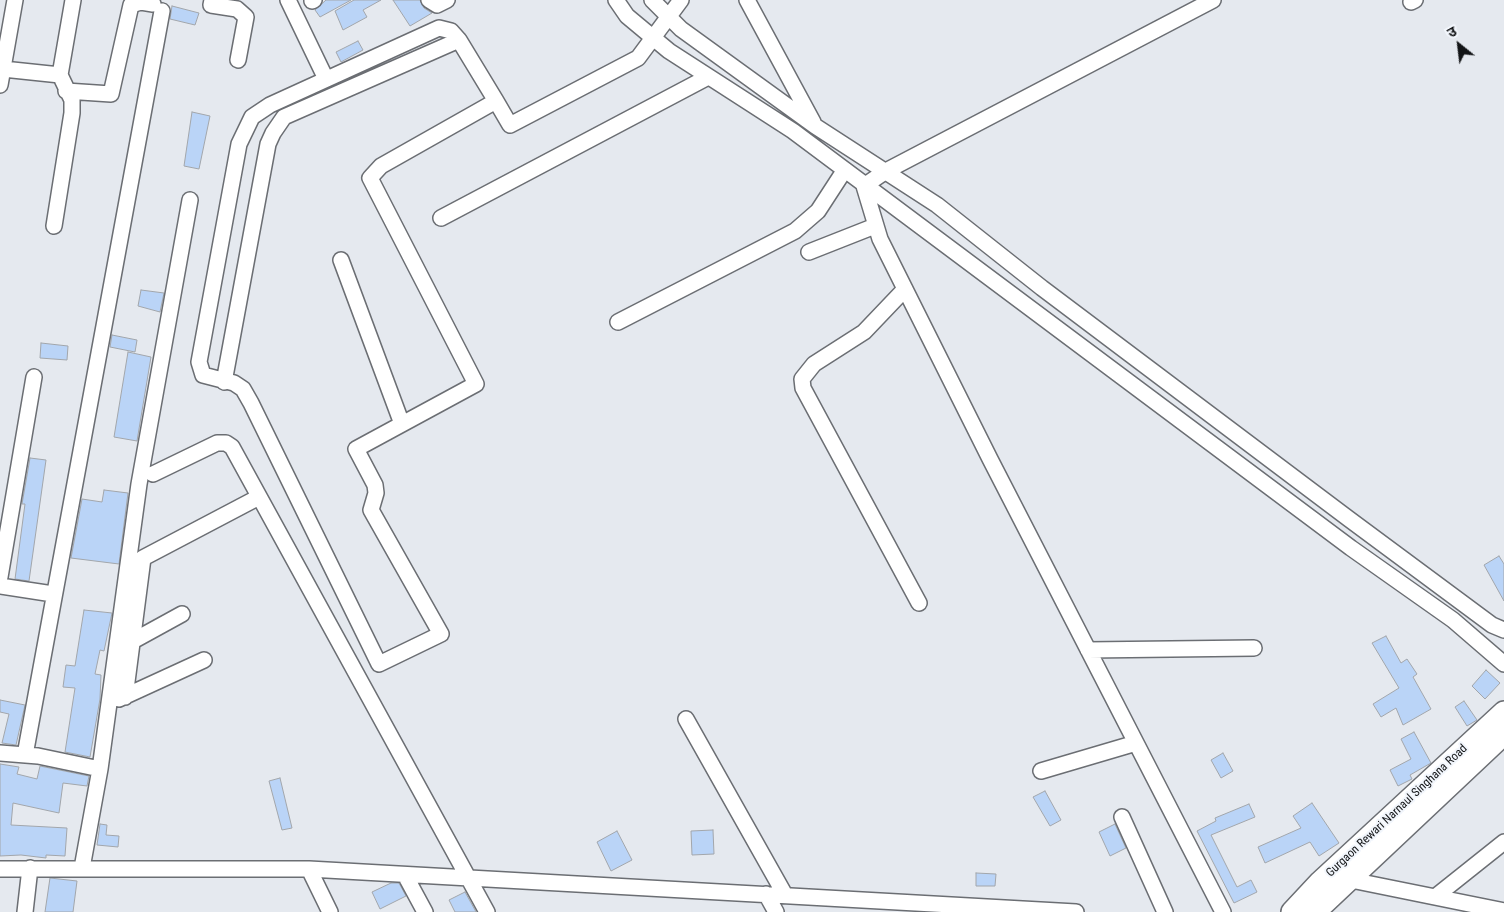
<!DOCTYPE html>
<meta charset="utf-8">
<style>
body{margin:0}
#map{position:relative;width:1504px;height:912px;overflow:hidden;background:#e5e9ef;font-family:"Roboto Condensed","Noto Sans Devanagari",sans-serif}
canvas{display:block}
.north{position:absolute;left:1434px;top:20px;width:50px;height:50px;-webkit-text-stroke:4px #f2f6fc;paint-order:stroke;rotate:331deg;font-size:14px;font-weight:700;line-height:20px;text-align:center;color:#121416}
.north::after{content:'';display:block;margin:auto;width:18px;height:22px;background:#121416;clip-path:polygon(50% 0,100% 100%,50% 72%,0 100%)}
</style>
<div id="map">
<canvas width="1504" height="912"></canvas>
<div class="north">उ</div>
</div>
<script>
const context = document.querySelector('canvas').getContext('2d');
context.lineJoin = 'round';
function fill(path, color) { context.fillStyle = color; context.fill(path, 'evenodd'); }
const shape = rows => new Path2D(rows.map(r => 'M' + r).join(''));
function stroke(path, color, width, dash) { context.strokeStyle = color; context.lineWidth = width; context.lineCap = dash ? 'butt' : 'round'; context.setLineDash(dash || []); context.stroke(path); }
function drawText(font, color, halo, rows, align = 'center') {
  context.font = font + ' "Roboto Condensed",sans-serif'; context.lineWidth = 4; context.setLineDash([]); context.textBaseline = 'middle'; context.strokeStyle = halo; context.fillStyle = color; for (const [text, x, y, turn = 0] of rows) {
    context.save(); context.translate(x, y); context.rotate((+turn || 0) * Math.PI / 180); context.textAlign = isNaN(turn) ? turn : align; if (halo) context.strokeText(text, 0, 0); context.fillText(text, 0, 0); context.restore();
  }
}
const building = shape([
 [326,0,351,0,320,17,315,10,326,0],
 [354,0,381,0,363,10,367,17,343,30,335,11,354,0],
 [393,0,420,0,424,8,432,13,410,26,393,0],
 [172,6,199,13,195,25,170,19,172,6],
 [358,41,363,50,341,62,336,52,358,41],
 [192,112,210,116,199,169,184,166,192,112],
 [141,290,164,293,160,312,138,306,141,290],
 [112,335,137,340,135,352,110,347,112,335],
 [41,343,68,346,67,360,40,358,41,343],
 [128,352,151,357,137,441,114,437,128,352],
 [30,458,46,460,29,581,15,579,25,504,22,504,30,458],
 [104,490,128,493,119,564,71,558,82,499,102,502,104,490],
 [1499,556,1504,564,1504,601,1484,565,1499,556],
 [84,610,112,613,104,651,100,650,95,674,101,675,100,699,90,757,65,752,75,688,63,687,66,665,75,666,84,610],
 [1386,636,1401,663,1407,659,1417,674,1413,677,1431,709,1403,725,1396,708,1381,717,1373,704,1399,688,1372,643,1386,636],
 [1486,670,1500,683,1485,699,1472,686,1486,670],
 [0,700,25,705,16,745,2,743,9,714,0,712,0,700],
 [1464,701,1477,720,1467,726,1455,707,1464,701],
 [1414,732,1431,763,1410,775,1412,779,1398,786,1390,770,1411,759,1401,739,1414,732],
 [1223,753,1233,771,1221,778,1211,760,1223,753],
 [0,764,19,767,17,774,37,779,40,766,89,776,87,786,63,783,59,813,13,803,11,825,67,828,65,856,46,855,46,858,21,855,0,856,0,764],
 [280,778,292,828,282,830,269,781,280,778],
 [1045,791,1061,820,1050,826,1033,797,1045,791],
 [1312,803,1339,843,1319,856,1310,842,1265,863,1258,847,1301,828,1293,816,1312,803],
 [1249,804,1255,817,1211,835,1237,887,1251,880,1257,892,1234,903,1197,831,1216,821,1215,818,1249,804],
 [100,824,107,825,106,835,119,836,118,847,97,845,100,824],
 [1115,824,1126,848,1110,856,1099,832,1115,824],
 [713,830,714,854,692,855,691,831,713,830],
 [617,831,632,860,611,871,597,842,617,831],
 [976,873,996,874,995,886,976,886,976,873],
 [50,878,77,881,73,912,45,912,50,878],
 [391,883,399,883,406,896,380,909,372,892,391,883],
 [465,892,475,910,476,912,455,912,449,900,465,892]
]);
fill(building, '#bad4f7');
stroke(building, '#a2a6ab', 1);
const minor = shape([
 [212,0,211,5,237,9,246,17,238,60],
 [288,0,326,79],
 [429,0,437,5,447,0],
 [616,0,627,16,669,51,793,131,1351,548,1453,620,1504,664],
 [652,0,681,29,815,126,937,205,1042,288,1349,519,1492,625,1504,630],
 [747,0,813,122],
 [1213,0,886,171,864,186,880,239,990,459,1223,912],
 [312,1,314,0],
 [1411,2,1415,0],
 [3,69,60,75],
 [0,85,15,0],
 [66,91,111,94,131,5,141,2,153,4],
 [496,101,381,166,370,178,476,384,356,449,375,485,376,493,371,510,441,634,379,664,251,403,243,389,234,383,203,375,199,362,239,144,252,117,270,105,439,28,451,31,459,40,496,101,510,125,638,58,681,0],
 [441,218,708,77],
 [54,226,72,113,72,100,60,75,73,0],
 [809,252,875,226],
 [341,260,402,424],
 [905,289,864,332,814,364,802,379,803,388,919,603],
 [618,322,795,231,818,211,844,171],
 [224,382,268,144,273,133,284,117,459,40],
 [153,474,217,443,226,443,232,447,487,912],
 [0,577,34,377],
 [0,586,53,594],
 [131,642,182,614],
 [1088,650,1254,648],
 [125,697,143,558,259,497],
 [119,699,204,660],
 [686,719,785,895],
 [0,753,38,756,100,769],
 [25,755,162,11],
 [1041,771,1136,743],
 [1122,817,1165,912],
 [82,868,100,769,139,484,190,200],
 [0,869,309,869,1076,912],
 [309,869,330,912],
 [405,875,425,912],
 [1351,880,1504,911],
 [766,894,776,912],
 [1435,897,1504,842],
 [25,912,30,868]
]);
const highway = shape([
 [1292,912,1320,882,1504,712],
 [1315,912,1504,734]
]);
stroke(minor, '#6b6e73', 18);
stroke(highway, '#6b6e73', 24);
stroke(minor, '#fff', 15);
stroke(highway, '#fff', 21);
drawText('12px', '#121416', '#f2f6fc', [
 ["Gurgaon Rewari Narnaul Singhana Road",1397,811,-43]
]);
</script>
